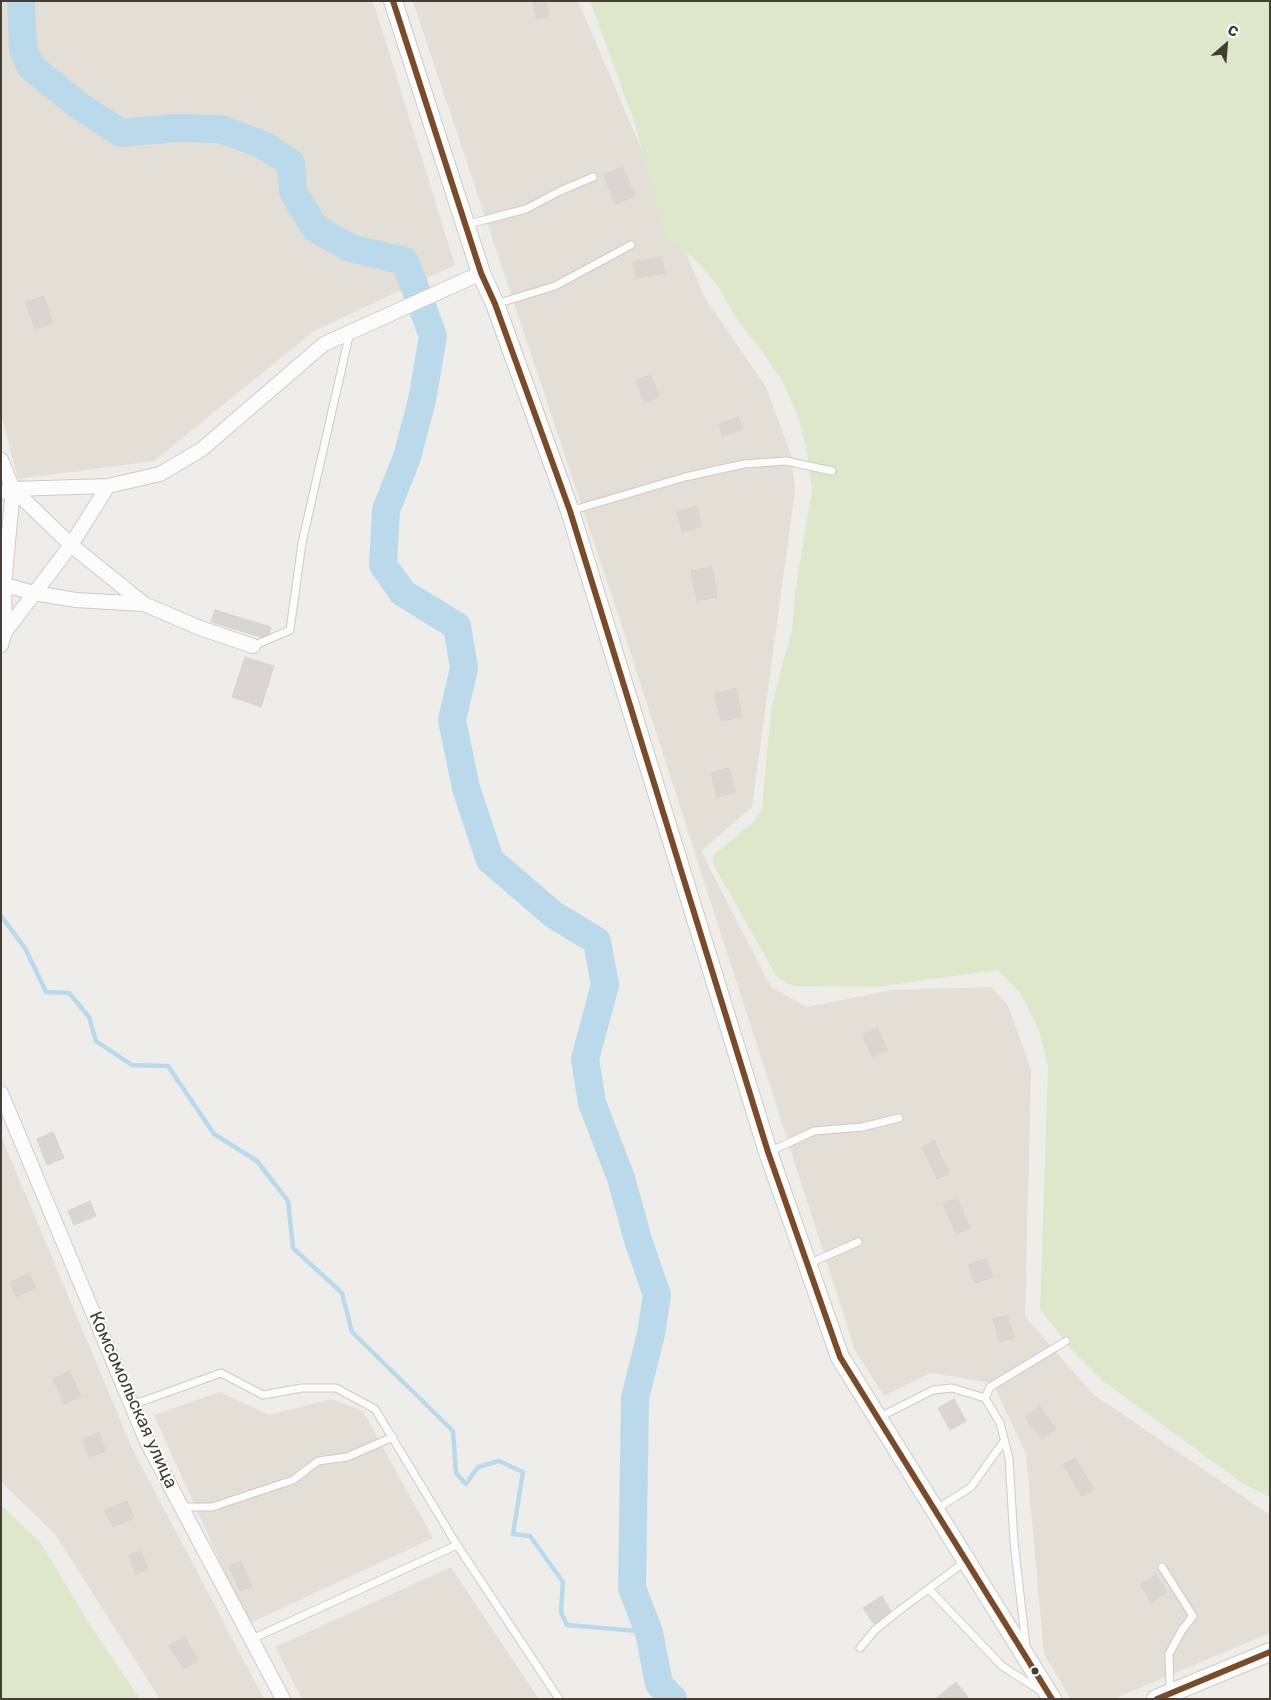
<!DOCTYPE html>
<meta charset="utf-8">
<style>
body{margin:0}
#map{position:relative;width:1271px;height:1700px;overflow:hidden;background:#efede9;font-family:Rubik,sans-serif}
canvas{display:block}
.frame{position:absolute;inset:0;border:2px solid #443e35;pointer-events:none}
.north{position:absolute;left:1201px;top:20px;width:50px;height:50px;-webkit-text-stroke:4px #fff;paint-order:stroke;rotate:27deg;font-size:14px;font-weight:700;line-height:20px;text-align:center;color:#443e35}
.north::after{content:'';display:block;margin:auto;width:18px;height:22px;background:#443e35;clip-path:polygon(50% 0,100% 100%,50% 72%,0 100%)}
</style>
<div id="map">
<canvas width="1271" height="1700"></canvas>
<div class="frame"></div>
<div class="north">С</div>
</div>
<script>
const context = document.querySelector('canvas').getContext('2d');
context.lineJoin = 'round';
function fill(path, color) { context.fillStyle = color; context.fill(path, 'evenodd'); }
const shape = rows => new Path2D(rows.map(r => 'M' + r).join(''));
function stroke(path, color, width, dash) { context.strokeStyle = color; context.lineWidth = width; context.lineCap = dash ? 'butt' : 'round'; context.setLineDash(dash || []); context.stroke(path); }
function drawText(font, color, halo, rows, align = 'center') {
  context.font = font + ' Rubik,sans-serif'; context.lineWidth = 4; context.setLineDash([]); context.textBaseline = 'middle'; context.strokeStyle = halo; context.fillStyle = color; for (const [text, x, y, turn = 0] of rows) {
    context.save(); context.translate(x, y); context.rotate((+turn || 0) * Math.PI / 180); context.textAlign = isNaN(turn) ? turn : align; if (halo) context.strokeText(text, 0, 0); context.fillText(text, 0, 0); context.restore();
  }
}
fill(shape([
 [1,1,373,1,455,265,314,331,154,461,18,479,1,414],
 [413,1,578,1,705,298,766,387,791,455,795,490,752,807,701,851,771,987,807,1007,892,990,991,987,1007,1004,1031,1069,1025,1317,1093,1394,1270,1515,1270,1633,1113,1699,1071,1699,1044,1654,1026,1454,993,1383,931,1373,884,1396,855,1350,620,620],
 [1,1136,132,1448,264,1699,160,1699,55,1534,1,1482],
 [220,1392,269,1415,332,1399,363,1411,433,1538,248,1624,154,1415],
 [451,1567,539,1699,302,1699,275,1647]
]), '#e3ded6');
fill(shape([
 [590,1,1270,1,1270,1497,1242,1483,1103,1381,1071,1349,1040,1309,1048,1067,1039,1030,1021,994,998,970,876,987,795,986,786,983,777,977,713,864,713,858,716,853,753,822,759,815,762,807,771,711,781,669,792,631,795,593,812,490,807,452,798,416,781,379,760,348,738,321,719,288,697,261,666,237,634,121],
 [1,1505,40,1542,92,1628,140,1699,1,1699]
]), '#dde8ca');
stroke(shape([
 [1,916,25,948,46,992,69,993,89,1017,96,1041,132,1065,168,1066,214,1134,257,1161,288,1201,293,1248,342,1293,352,1332,453,1431,456,1473,466,1484,478,1467,499,1461,523,1472,513,1534,530,1536,563,1582,561,1612,567,1625,649,1632]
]), '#badaeb', 4.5);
stroke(shape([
 [21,1,23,50,31,67,78,105,121,133,176,128,221,129,263,145,291,163,293,192,315,228,350,248,405,261,433,336,422,400,407,457,386,510,383,565,403,593,457,626,464,668,452,720,466,788,490,860,554,915,597,941,605,985,585,1059,592,1103,621,1178,638,1240,657,1295,651,1334,635,1398,632,1588,649,1632,659,1684,673,1699]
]), '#badaeb', 28);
const building = shape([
 [533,1,546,1,549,16,536,18,533,1],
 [622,167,635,196,616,204,603,175,622,167],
 [661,257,665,273,636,278,633,262,661,257],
 [44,296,53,323,35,329,26,302,44,296],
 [651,375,659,397,644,402,636,380,651,375],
 [738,417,743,429,723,436,719,424,738,417],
 [696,506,702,526,683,532,676,512,696,506],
 [712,567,717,597,697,601,691,571,712,567],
 [215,610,271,627,267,639,211,622,215,610],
 [245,657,274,666,261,707,232,697,245,657],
 [736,689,742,717,721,721,715,693,736,689],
 [729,768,735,792,717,797,711,773,729,768],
 [877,1028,887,1050,873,1057,862,1035,877,1028],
 [53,1132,64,1158,47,1165,37,1139,53,1132],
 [934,1141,949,1173,937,1179,922,1147,934,1141],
 [957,1198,970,1228,956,1234,943,1204,957,1198],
 [90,1201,96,1216,74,1225,68,1211,90,1201],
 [986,1258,993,1277,975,1283,968,1265,986,1258],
 [29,1273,36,1288,16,1297,10,1283,29,1273],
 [1007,1315,1014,1338,1000,1342,993,1319,1007,1315],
 [69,1371,81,1396,65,1404,53,1379,69,1371],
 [954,1399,966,1421,950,1430,938,1408,954,1399],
 [1040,1407,1056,1429,1042,1439,1025,1417,1040,1407],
 [99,1433,106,1451,89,1457,83,1439,99,1433],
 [1075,1458,1094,1489,1082,1496,1063,1465,1075,1458],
 [127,1501,134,1518,113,1527,105,1511,127,1501],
 [141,1551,148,1569,136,1574,129,1555,141,1551],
 [241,1561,252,1587,240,1591,229,1566,241,1561],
 [1156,1575,1167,1592,1152,1602,1140,1585,1156,1575],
 [882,1596,892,1613,874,1624,863,1608,882,1596],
 [184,1637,198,1660,184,1669,169,1646,184,1637],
 [956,1682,968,1697,965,1699,935,1699,956,1682]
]);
fill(building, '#d9d6d1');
stroke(building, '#d7d4cf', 1);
const service = shape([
 [465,225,526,209,560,191,593,177],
 [496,304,555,286,631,245],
 [570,511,685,477,744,464,786,461,832,471],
 [253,646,290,630,302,543,350,332],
 [769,1152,814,1131,862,1127,899,1118],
 [808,1264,858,1242],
 [985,1398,990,1387,1066,1341],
 [132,1405,221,1373,263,1395,302,1388,336,1388,375,1409,457,1545,559,1699],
 [878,1418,933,1390,952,1388,985,1398,1000,1423,1009,1458,1014,1542,1026,1646],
 [182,1507,212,1507,293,1480,318,1461,347,1457,393,1437],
 [935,1510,971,1487,1004,1441],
 [1162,1567,1193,1616,1182,1630,1169,1654,1170,1692],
 [929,1589,1002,1666,1041,1691],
 [252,1639,457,1545],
 [860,1648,875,1630,896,1613,966,1561]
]);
const minor = shape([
 [1,460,13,489,71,545,144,604,200,628,253,646],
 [1,492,13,489,108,486,160,474,202,449,324,344,481,273],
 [1,584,34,593,76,600,144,604],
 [5,632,4,585,13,489],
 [1,645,5,632,71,545,108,486],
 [1,1093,147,1442,283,1699]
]);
const tertiary = shape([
 [393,1,481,273,495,304,570,511,768,1152,840,1357,1052,1699],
 [1156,1699,1270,1652]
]);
stroke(service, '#cdcbc7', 9);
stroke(minor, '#cdcbc7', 16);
stroke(tertiary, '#cdcbc7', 20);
stroke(service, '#fdfcfc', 7);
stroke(minor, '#fdfcfc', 14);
stroke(tertiary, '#fdfcfc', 18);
stroke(shape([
 [393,1,481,273,495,304,570,511,768,1152,840,1357,1052,1699],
 [1157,1699,1270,1652]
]), '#7a4b2a', 6);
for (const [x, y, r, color] of [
 [1035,1671,4.5,"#443e35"]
]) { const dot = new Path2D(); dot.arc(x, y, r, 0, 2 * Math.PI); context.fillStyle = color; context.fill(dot); stroke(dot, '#fff', 2); }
drawText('18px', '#443e35', '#fff', [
 ["Комсомольская улица",133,1400,66]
]);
</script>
